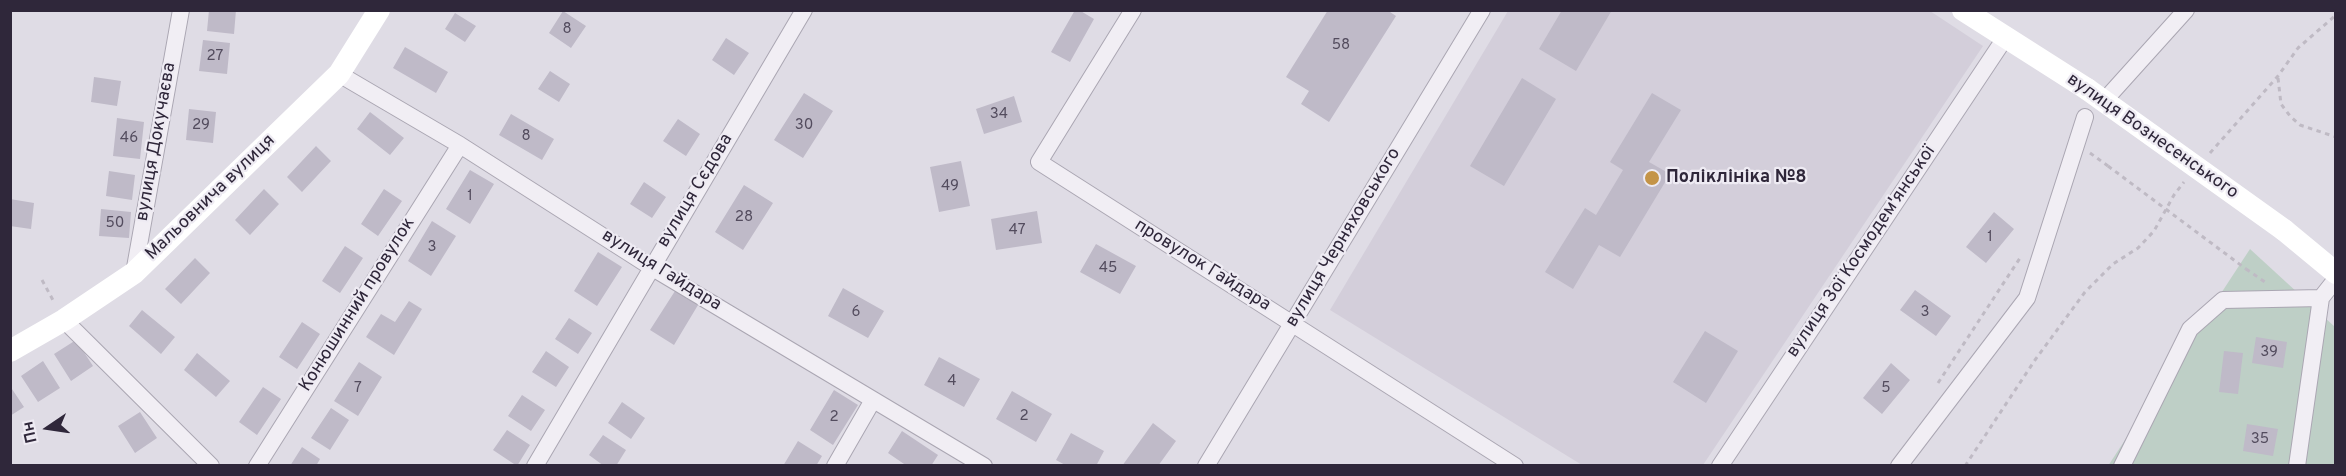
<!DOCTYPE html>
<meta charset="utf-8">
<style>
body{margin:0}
#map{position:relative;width:2346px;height:476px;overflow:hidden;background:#dfdce5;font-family:Overpass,sans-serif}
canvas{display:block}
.frame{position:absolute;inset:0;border:12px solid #2f273a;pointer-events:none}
.north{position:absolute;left:18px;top:398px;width:60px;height:60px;-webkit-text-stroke:4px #eeebf3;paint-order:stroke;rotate:257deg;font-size:16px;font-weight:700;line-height:24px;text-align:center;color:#2f273a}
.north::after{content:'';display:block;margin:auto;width:21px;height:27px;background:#2f273a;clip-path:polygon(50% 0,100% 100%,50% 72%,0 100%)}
</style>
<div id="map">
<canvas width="2346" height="476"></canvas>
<div class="frame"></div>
<div class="north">Пн</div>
</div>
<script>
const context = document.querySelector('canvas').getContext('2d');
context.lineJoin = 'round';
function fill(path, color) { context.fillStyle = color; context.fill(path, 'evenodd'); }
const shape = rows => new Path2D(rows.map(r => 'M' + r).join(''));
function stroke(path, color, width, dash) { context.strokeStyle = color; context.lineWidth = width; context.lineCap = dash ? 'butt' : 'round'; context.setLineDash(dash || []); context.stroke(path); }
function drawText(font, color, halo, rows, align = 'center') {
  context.font = font + ' Overpass,sans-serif'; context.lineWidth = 4.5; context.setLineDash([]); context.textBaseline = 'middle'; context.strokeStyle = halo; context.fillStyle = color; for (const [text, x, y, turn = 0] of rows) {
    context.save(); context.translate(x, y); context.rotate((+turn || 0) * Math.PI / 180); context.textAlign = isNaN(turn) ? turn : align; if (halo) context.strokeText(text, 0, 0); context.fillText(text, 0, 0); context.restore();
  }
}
fill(shape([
 [1508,11,1930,11,1983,46,1703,465,1582,465,1330,310]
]), '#d3ceda');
fill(shape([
 [2250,249,2335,327,2335,465,2108,466]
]), '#becfc6');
fill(shape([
 [209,10,236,10,234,34,207,31],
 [1075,10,1079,10,1094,19,1070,62,1051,52],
 [1328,10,1387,10,1396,16,1329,122,1301,104,1309,91,1286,77],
 [1562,10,1612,10,1576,71,1539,49],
 [563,11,586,26,571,48,549,33],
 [455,13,476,26,465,42,445,29],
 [726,38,749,53,734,75,712,60],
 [203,40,230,43,227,74,199,71],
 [405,47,448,72,436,93,393,68],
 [550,71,570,84,559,102,538,89],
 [94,77,121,81,117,106,91,102],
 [1522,78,1556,99,1504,186,1470,166],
 [804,93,833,111,803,158,774,140],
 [1652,93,1681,110,1649,162,1670,174,1620,257,1599,245,1573,289,1545,272,1585,208,1596,215,1623,170,1610,162],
 [1014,96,1022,122,984,134,976,109],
 [189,109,216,112,213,143,186,140],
 [370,112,404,138,390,155,357,129],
 [511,114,554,139,542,160,499,135],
 [117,118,144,122,140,159,113,156],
 [678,119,700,134,686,156,663,141],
 [316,146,331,161,302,192,287,177],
 [961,161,970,206,939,212,930,167],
 [470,170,494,184,470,224,446,209],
 [109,171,135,175,132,200,106,196],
 [644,182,666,197,652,218,630,204],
 [744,185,773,203,743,250,715,232],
 [264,189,279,204,250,235,235,220],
 [384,189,402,201,378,236,361,224],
 [10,199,34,203,31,229,10,226],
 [101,209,131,212,129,238,99,236],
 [1037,211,1042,243,996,250,991,219],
 [1994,212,2014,229,1986,263,1966,247],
 [432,221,456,236,431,276,408,261],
 [1096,244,1136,266,1120,294,1080,272],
 [345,246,363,258,340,293,322,281],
 [598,252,622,267,597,306,574,291],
 [195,258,210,273,181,304,165,289],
 [843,288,884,311,868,338,828,316],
 [1915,290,1951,316,1936,336,1900,310],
 [675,291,698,305,674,345,650,330],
 [409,301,422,309,394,355,366,337,381,314,395,322],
 [142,310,175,337,161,354,129,326],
 [569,318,592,333,578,354,555,339],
 [302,322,320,334,297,369,279,357],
 [1705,331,1738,351,1706,403,1673,382],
 [2256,337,2287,342,2283,368,2252,363],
 [76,340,93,366,71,381,54,354],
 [546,351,569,367,556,387,532,372],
 [2224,351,2243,353,2238,394,2219,392],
 [197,353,230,381,216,397,184,370],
 [939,357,980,379,964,407,924,385],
 [43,361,60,388,38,402,21,376],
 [359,362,382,377,358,416,334,401],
 [1891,363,1910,380,1882,414,1863,398],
 [10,386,24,407,10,416],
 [263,387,281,399,257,435,239,422],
 [834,390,858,405,833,445,810,430],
 [1012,391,1052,414,1036,442,996,419],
 [522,395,545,410,531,431,508,416],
 [622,402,645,418,631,439,608,423],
 [331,408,349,420,330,450,311,438],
 [140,412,157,438,135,453,118,426],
 [1153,423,1176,441,1158,466,1122,466],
 [2247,424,2278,429,2273,456,2243,451],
 [507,430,530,445,517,466,493,450],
 [902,431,938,455,931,466,907,466,888,453],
 [1071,433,1104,451,1096,466,1067,466,1056,460],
 [603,435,626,450,616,466,604,466,589,455],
 [798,441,822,456,816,466,783,466],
 [302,447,320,459,316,466,290,466]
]), '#bfbac8');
const street = shape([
 [1133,10,1039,162,1515,466],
 [339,74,460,145,651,267,984,466],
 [2104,101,2186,10],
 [134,273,181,10],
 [64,320,211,466],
 [257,466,460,145],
 [535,466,804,10],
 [835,466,873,400],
 [1206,466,1482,10],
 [1720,466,2005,38],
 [1899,466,2027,298,2085,117],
 [2122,466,2190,329,2223,300,2321,298],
 [2297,466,2321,298,2336,279]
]);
stroke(street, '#aaa6b2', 18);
stroke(shape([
 [2278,78,2281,104,2290,116,2300,125,2336,137],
 [2090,153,2108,166],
 [2210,153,2278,76,2298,48,2336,15],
 [2246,269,2265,282],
 [42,280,54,302],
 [1938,383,2020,258],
 [1965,466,2035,360,2085,292,2113,264,2138,248,2154,231,2174,195,2184,182]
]), '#bfbac4', 3, [4.5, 4.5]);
stroke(street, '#f1eef4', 16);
stroke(shape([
 [1963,10,2087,89],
 [2284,230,2336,273],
 [10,351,64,320,134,273,339,74,379,10]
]), '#fff', 22);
stroke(shape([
 [2108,166,2246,269]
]), '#bfbac4', 3, [4.5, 4.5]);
stroke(shape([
 [2087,89,2284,230]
]), '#fff', 22);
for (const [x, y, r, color] of [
 [1652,178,8,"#c49447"]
]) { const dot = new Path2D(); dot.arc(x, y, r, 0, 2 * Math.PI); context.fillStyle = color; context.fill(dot); stroke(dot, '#eeebf3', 2); }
drawText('15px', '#534c5e', null, [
 ["8",567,30],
 ["58",1341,46],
 ["27",215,57],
 ["34",999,115],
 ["29",201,126],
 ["30",804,126],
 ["8",526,137],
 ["46",129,139],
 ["49",950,187],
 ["1",470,197],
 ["28",744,218],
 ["50",115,224],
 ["47",1017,231],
 ["1",1990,238],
 ["3",432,248],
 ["45",1108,269],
 ["6",856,313],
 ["3",1925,313],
 ["39",2269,353],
 ["4",952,382],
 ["7",358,389],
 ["5",1886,389],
 ["2",1024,417],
 ["2",834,418],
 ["35",2260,440]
]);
drawText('18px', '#2f273a', '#eeebf3', [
 ["вулиця Вознесенського",2152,137,35],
 ["вулиця Докучаєва",157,142,-80],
 ["вулиця Сєдова",696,191,-59],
 ["Мальовнича вулиця",211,198,-44],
 ["вулиця Черняховського",1344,238,-59],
 ["вулиця Зої Космодем'янської",1862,252,-56],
 ["провулок Гайдара",1202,266,32],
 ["вулиця Гайдара",661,271,32],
 ["Конюшинний провулок",358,305,-58]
]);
drawText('bold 18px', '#2f273a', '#eeebf3', [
 ["Поліклініка №8",1666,178]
], 'left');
</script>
